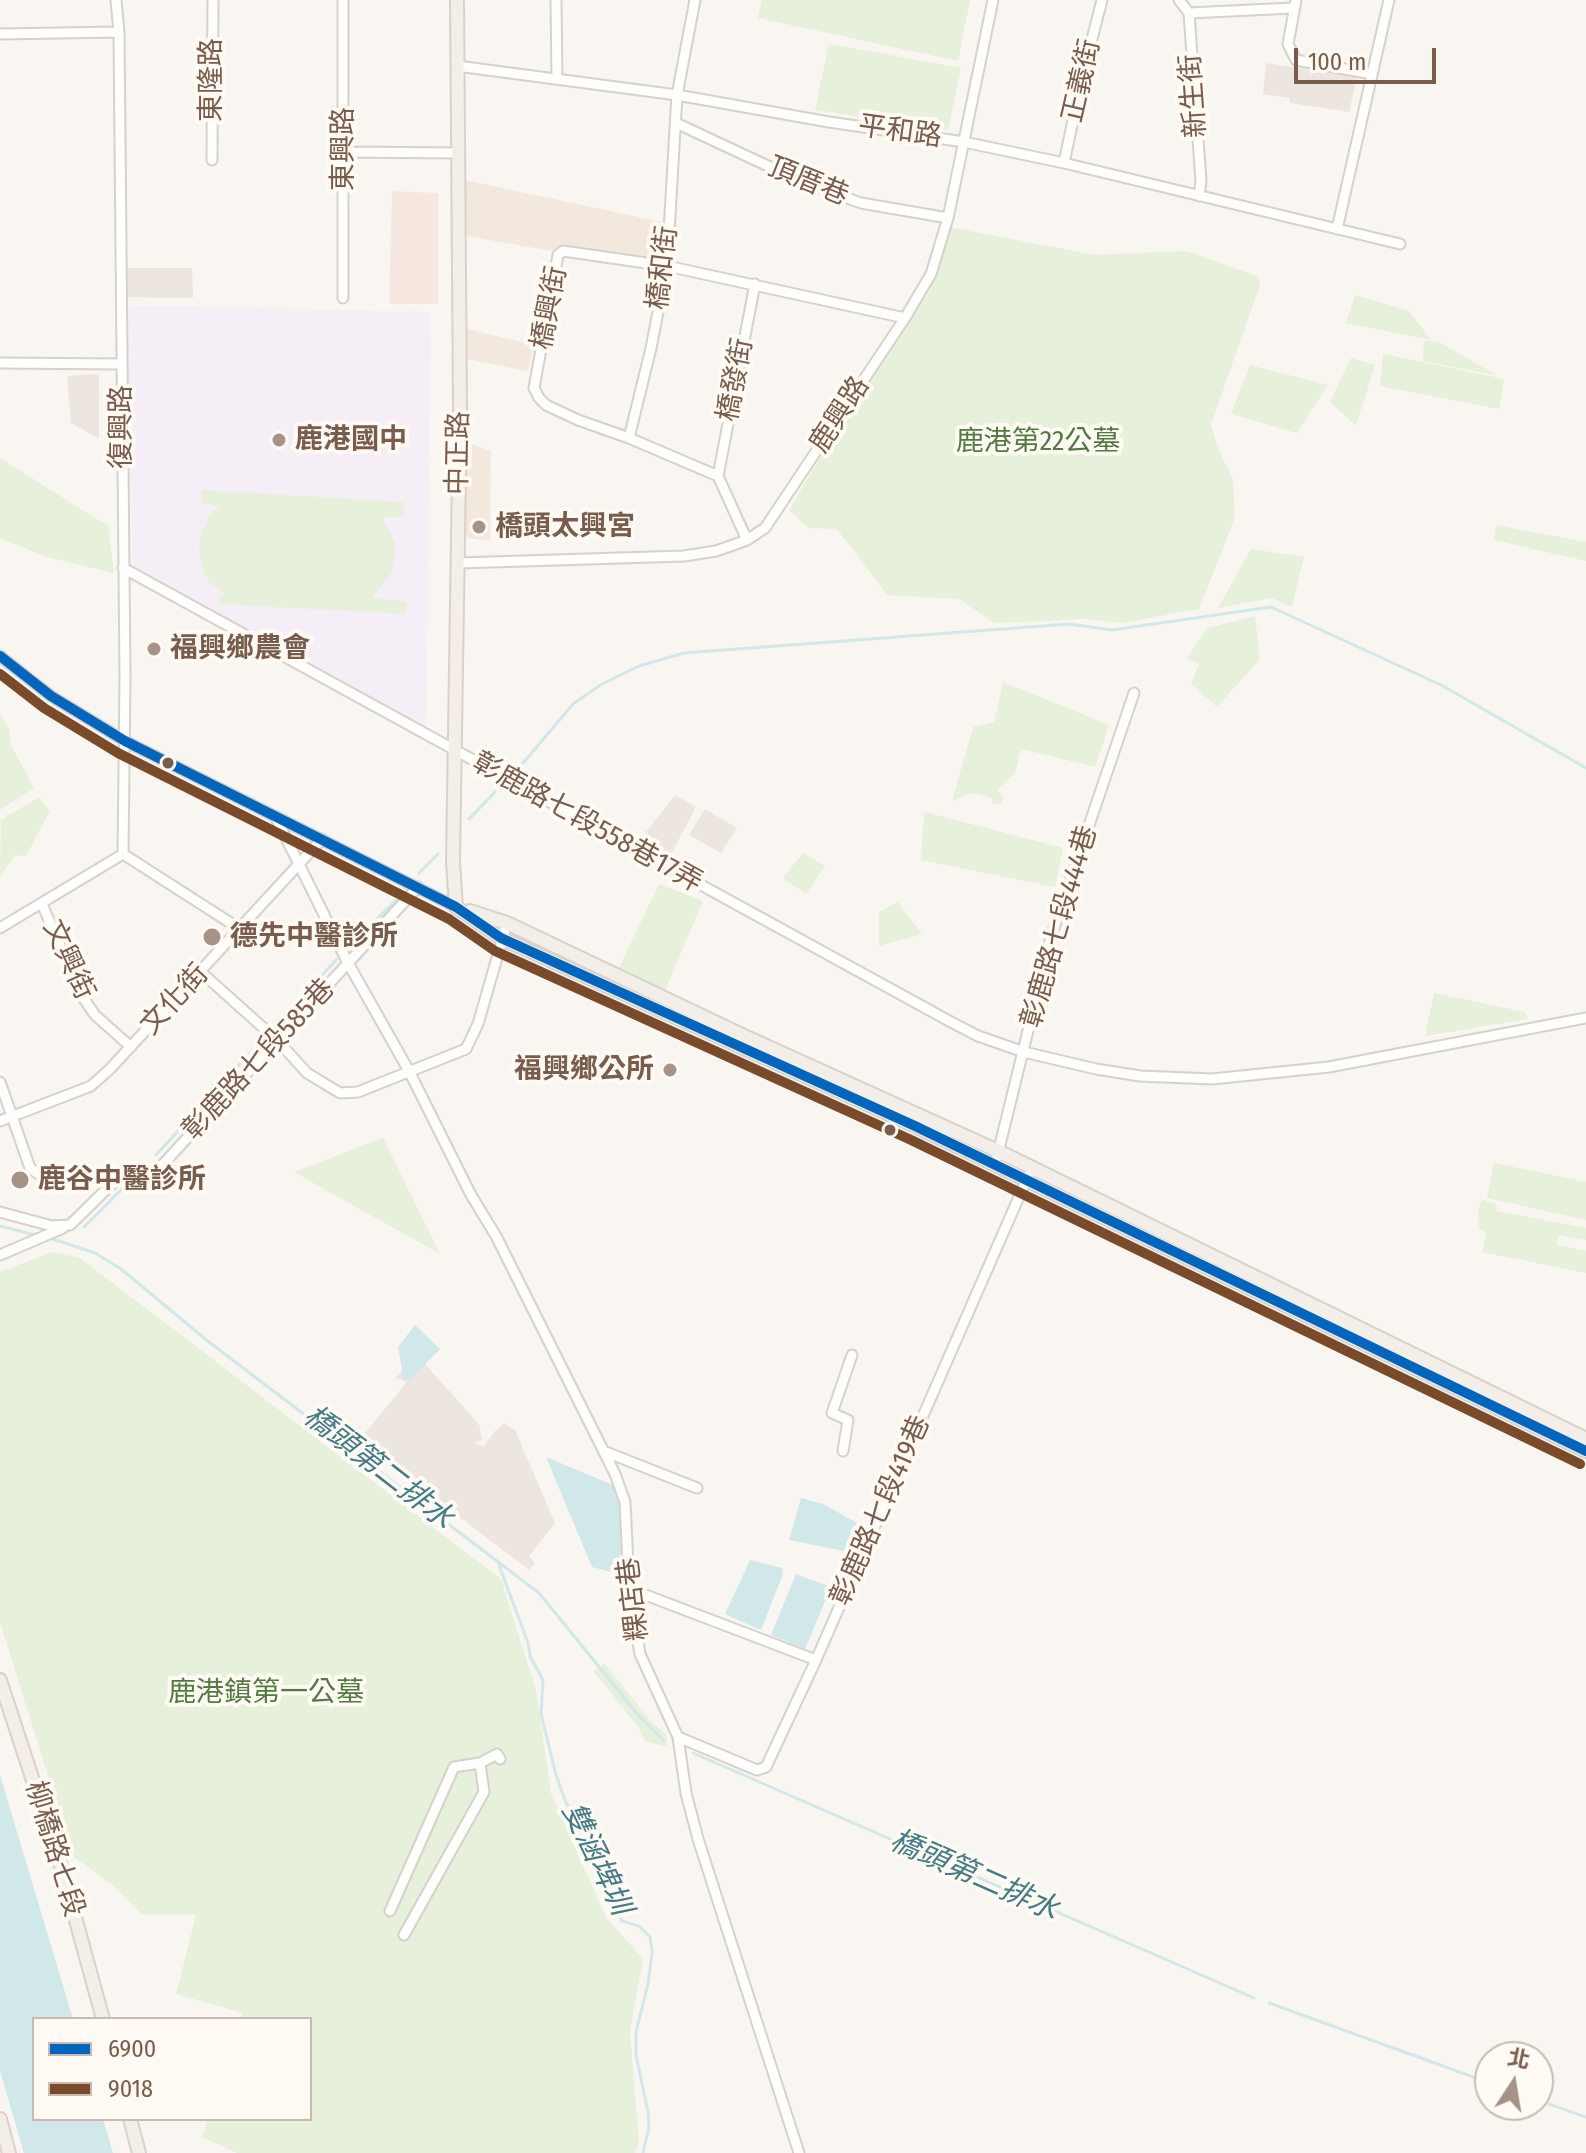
<!DOCTYPE html>
<meta charset="utf-8">
<style>
body{margin:0}
#map{position:relative;width:1586px;height:2153px;overflow:hidden;background:#f9f5f0;font-family:"Fira Sans Condensed","Noto Sans TC",sans-serif}
canvas{display:block}
.legend{position:absolute;left:32px;top:2017px;width:280px;height:104px;box-sizing:border-box;background:#fffaf3;border:2px solid #cabbb1;margin:0;padding:10px 14px;list-style:none;font-size:24px;color:#7a5c4d}
.legend li{display:flex;align-items:center;gap:16px;height:40px}
.legend b{width:40px;border:2px solid #cabbb1}
.north{position:absolute;left:1474px;top:2041px;width:80px;height:80px;box-sizing:border-box;background:#fffaf3;border:2px solid #cabbb1;border-radius:50%;rotate:12deg;font-size:22px;font-weight:700;line-height:32px;text-align:center;color:#7a5c4d}
.north::after{content:'';display:block;margin:auto;width:28px;height:36px;background:#a69286;clip-path:polygon(50% 0,100% 100%,50% 72%,0 100%)}
.scale{position:absolute;left:1294px;top:48px;width:142px;height:36px;box-sizing:border-box;border:4px solid #7a5c4d;border-top:0;padding-left:10px;font-size:24px;line-height:28px;white-space:nowrap;color:#7a5c4d;-webkit-text-stroke:6px #fffaf3;paint-order:stroke}
</style>
<div id="map">
<canvas width="1586" height="2153"></canvas>
<ul class="legend">
<li><b style="height:10px;background:#0065bd"></b>6900</li>
<li><b style="height:10px;background:#7a4b2a"></b>9018</li>
</ul>
<div class="north">北</div>
<div class="scale">100 m</div>
</div>
<script>
const context = document.querySelector('canvas').getContext('2d');
context.lineJoin = 'round';
function fill(path, color) { context.fillStyle = color; context.fill(path, 'evenodd'); }
const shape = rows => new Path2D(rows.map(r => 'M' + r).join(''));
function stroke(path, color, width, dash) { context.strokeStyle = color; context.lineWidth = width; context.lineCap = dash ? 'butt' : 'round'; context.setLineDash(dash || []); context.stroke(path); }
function drawText(font, color, halo, rows, align = 'center') {
  context.font = font + ' "Fira Sans Condensed","Noto Sans TC",sans-serif'; context.lineWidth = 8; context.setLineDash([]); context.textBaseline = 'middle'; context.strokeStyle = halo; context.fillStyle = color; for (const [text, x, y, turn = 0] of rows) {
    context.save(); context.translate(x, y); context.rotate((+turn || 0) * Math.PI / 180); context.textAlign = isNaN(turn) ? turn : align; if (halo) context.strokeText(text, 0, 0); context.fillText(text, 0, 0); context.restore();
  }
}
fill(shape([
 [460,179,662,222,656,261,559,247,558,252,461,235],
 [463,328,534,345,527,371,463,358],
 [464,441,491,451,490,541,462,537]
]), '#f2e8de');
fill(shape([
 [392,191,438,193,438,304,389,304]
]), '#f6e8e1');
fill(shape([
 [1266,63,1357,77,1349,112,1290,103,1289,98,1263,94],
 [125,268,192,268,193,298,121,297],
 [99,374,99,439,71,423,67,376],
 [675,795,696,807,667,862,644,849,646,832],
 [705,809,737,828,721,853,689,835],
 [416,1354,479,1424,482,1440,474,1443,483,1447,495,1431,504,1423,515,1430,555,1523,529,1556,535,1563,529,1570,359,1440,407,1382,396,1378]
]), '#ede5e0');
fill(shape([
 [125,305,431,312,426,731,133,567]
]), '#f6eef6');
fill(shape([
 [762,0,970,0,958,61,758,18],
 [829,44,961,68,948,130,815,110],
 [949,227,1095,255,1187,251,1259,277,1260,285,1211,424,1218,449,1233,479,1235,518,1199,609,1122,623,1085,619,994,623,959,599,887,595,837,529,808,528,789,510,849,409,930,290],
 [1355,295,1409,311,1431,340,1346,323],
 [1424,341,1439,342,1498,376,1423,361],
 [1383,354,1504,379,1499,409,1380,386],
 [1351,358,1375,365,1356,426,1330,402],
 [1250,365,1328,385,1297,433,1231,414],
 [0,458,108,526,114,573,47,557,0,538],
 [202,490,405,502,403,517,382,517,395,542,395,555,393,568,388,578,372,597,407,602,405,614,219,604,219,596,226,594,210,583,205,575,201,564,199,540,208,518,213,511,222,506,201,503],
 [1496,525,1586,542,1586,561,1494,540],
 [1251,549,1304,557,1292,607,1272,598,1218,608],
 [1255,616,1260,659,1217,707,1191,684,1199,664,1187,658,1207,628],
 [1003,682,1109,725,1095,767,1021,749,1015,773,997,790,1004,798,1001,804,992,804,992,798,973,793,952,801,973,727,994,722],
 [0,714,9,728,11,745,34,788,0,810],
 [39,797,50,811,26,856,15,855,0,877,1,820],
 [924,812,1063,848,1055,887,921,860],
 [803,853,825,866,806,894,783,878],
 [659,884,703,901,664,993,617,972],
 [898,902,922,934,879,946,879,912],
 [1434,993,1525,1012,1528,1019,1425,1036],
 [383,1138,440,1254,294,1172],
 [1494,1163,1586,1182,1586,1220,1487,1198],
 [1482,1200,1495,1203,1497,1211,1586,1228,1586,1240,1559,1235,1557,1245,1586,1251,1586,1273,1482,1252,1486,1232,1479,1228,1478,1210],
 [52,1252,80,1258,501,1579,536,1690,551,1794,606,1917,643,1959,630,2032,639,2141,635,2153,237,2153,202,2137,208,2119,310,2119,310,2019,241,2019,243,2013,176,1994,196,1915,142,1915,113,1885,73,1856,0,1622,0,1272],
 [604,1663,651,1722,666,1734,667,1747,645,1741,639,1728,594,1672]
]), '#e7f0db');
fill(shape([
 [415,1325,440,1349,414,1376,404,1381,398,1347],
 [546,1457,613,1485,619,1505,622,1575,592,1567],
 [801,1498,823,1504,857,1523,844,1551,789,1540],
 [750,1560,782,1568,783,1574,761,1630,725,1614],
 [796,1574,831,1587,805,1649,771,1635],
 [0,1775,73,2019,34,2019,34,2119,103,2119,113,2153,24,2153,0,2071]
]), '#d0e8ea');
stroke(shape([
 [513,775,573,704,602,684,639,666,684,653,1069,624,1112,630,1271,607,1441,685,1586,768],
 [469,819,495,792],
 [419,873,438,854],
 [350,946,396,900],
 [274,1028,337,959],
 [156,1155,263,1039],
 [0,1226,39,1236],
 [84,1227,125,1186],
 [50,1238,95,1253,121,1269,209,1342,539,1593,639,1716,663,1740],
 [499,1565,528,1643,530,1656,543,1680,541,1714,556,1775,565,1800,622,1921,639,1926,650,1937,652,1952,648,1984,636,2032,636,2055,648,2112,649,2127,643,2153],
 [693,1753,1254,1998],
 [1269,2003,1490,2083],
 [1538,2100,1586,2117]
]), '#d0e8ea', 3);
const minor = shape([
 [116,0,119,32,125,677,123,854],
 [343,0,343,298],
 [556,0,557,79],
 [1179,0,1189,13,1201,181,1199,196],
 [1296,0,1288,44,1296,60,1372,74],
 [1189,13,1293,8],
 [0,34,119,32],
 [457,66,677,95,829,122,964,142,1064,163,1400,244],
 [676,123,800,181,861,203,948,218],
 [345,152,457,153],
 [212,160,213,0],
 [1064,163,1081,82,1102,0],
 [1337,229,1389,0],
 [0,363,122,364],
 [629,438,651,348,667,266,677,95,695,0],
 [718,476,755,284],
 [747,540,718,476,629,438,578,420,546,405,539,398,534,388,558,255,563,251,667,266,905,318],
 [458,563,684,556,716,551,747,540,765,528,905,318,931,274,948,218,993,0],
 [123,568,951,1022,978,1036,1024,1052,1096,1069,1140,1076,1212,1079,1329,1067,1586,1018],
 [0,656,51,696,125,741,456,907],
 [275,816,348,963,409,1071,471,1195,496,1236,615,1474,625,1502,629,1585,640,1654,678,1737,686,1793,698,1839,799,2153],
 [123,854,240,929],
 [42,904,82,996,95,1015,131,1047],
 [0,928,123,854],
 [201,972,278,1041,307,1073,340,1093,358,1092,466,1049,478,1024,507,923],
 [0,1082,30,1168,40,1175,154,1174,418,887],
 [0,1121,91,1086,110,1069,322,839],
 [997,1157,1051,937,1134,693],
 [0,1212,52,1226,70,1225,123,1173],
 [0,1255,63,1228],
 [843,1451,848,1420,832,1413,852,1355],
 [606,1452,697,1488],
 [630,1589,816,1660],
 [678,1737,757,1770,766,1767,816,1660,1029,1174],
 [480,1763,497,1754,498,1756,500,1759,497,1754],
 [390,1911,454,1767,480,1763,484,1792,404,1935]
]);
const major = shape([
 [456,907,501,938,915,1126,1586,1451],
 [456,907,453,862,460,406,457,0],
 [470,911,507,923,744,1036,998,1151,1586,1439],
 [0,1680,61,1866,103,2019],
 [0,2119,9,2153],
 [130,2119,139,2153]
]);
stroke(minor, '#d7d1cb', 13);
stroke(major, '#dad1cc', 16);
stroke(minor, '#fefefd', 9);
stroke(major, '#f3eee8', 12);
stroke(shape([
 [0,656,51,696,125,741,456,907,501,938,915,1126,1586,1451]
]), '#0065bd', 10);
stroke(shape([
 [0,674,44,708,118,753,449,919,495,951,909,1139,1580,1464]
]), '#7a4b2a', 10);
for (const [x, y, r, color] of [
 [279,440,8,"#a69286"],
 [479,527,8,"#a69286"],
 [154,649,8,"#a69286"],
 [168,763,7,"#7a5c4d"],
 [212,937,10,"#a69286"],
 [670,1070,8,"#a69286"],
 [890,1130,7,"#7a5c4d"],
 [20,1180,10,"#a69286"]
]) { const dot = new Path2D(); dot.arc(x, y, r, 0, 2 * Math.PI); context.fillStyle = color; context.fill(dot); stroke(dot, '#fffaf3', 3); }
drawText('28px', '#7a5c4d', '#fffaf3', [
 ["東隆路",212,80,-90],
 ["正義街",1082,81,-77],
 ["新生街",1194,96,-94],
 ["平和路",900,132,8],
 ["東興路",344,149,-90],
 ["頂厝巷",808,182,22],
 ["橋和街",663,268,-83],
 ["橋興街",550,308,-79],
 ["橋發街",736,380,-79],
 ["鹿興路",840,415,-57],
 ["復興路",122,427,-90],
 ["中正路",459,453,-89],
 ["彰鹿路七段558巷17弄",587,823,29],
 ["彰鹿路七段444巷",1060,927,-74],
 ["文興街",68,960,65],
 ["文化街",175,1000,-47],
 ["彰鹿路七段585巷",259,1060,-47],
 ["彰鹿路七段419巷",881,1511,-66],
 ["粿店巷",634,1599,-97],
 ["柳橋路七段",54,1849,73]
]);
drawText('bold 28px', '#7a5c4d', '#fffaf3', [
 ["鹿港國中",295,440],
 ["橋頭太興宮",495,527],
 ["福興鄉農會",170,649],
 ["德先中醫診所",230,937],
 ["福興鄉公所",654,1070,"right"],
 ["鹿谷中醫診所",38,1180]
], 'left');
drawText('28px', '#537a41', '#fffaf3', [
 ["鹿港第22公墓",1038,442],
 ["鹿港鎮第一公墓",266,1693]
]);
drawText('italic 30px', '#437c86', '#fffaf3', [
 ["橋頭第二排水",378,1468,38],
 ["雙涵埤圳",596,1859,64],
 ["橋頭第二排水",974,1876,24]
]);
</script>
